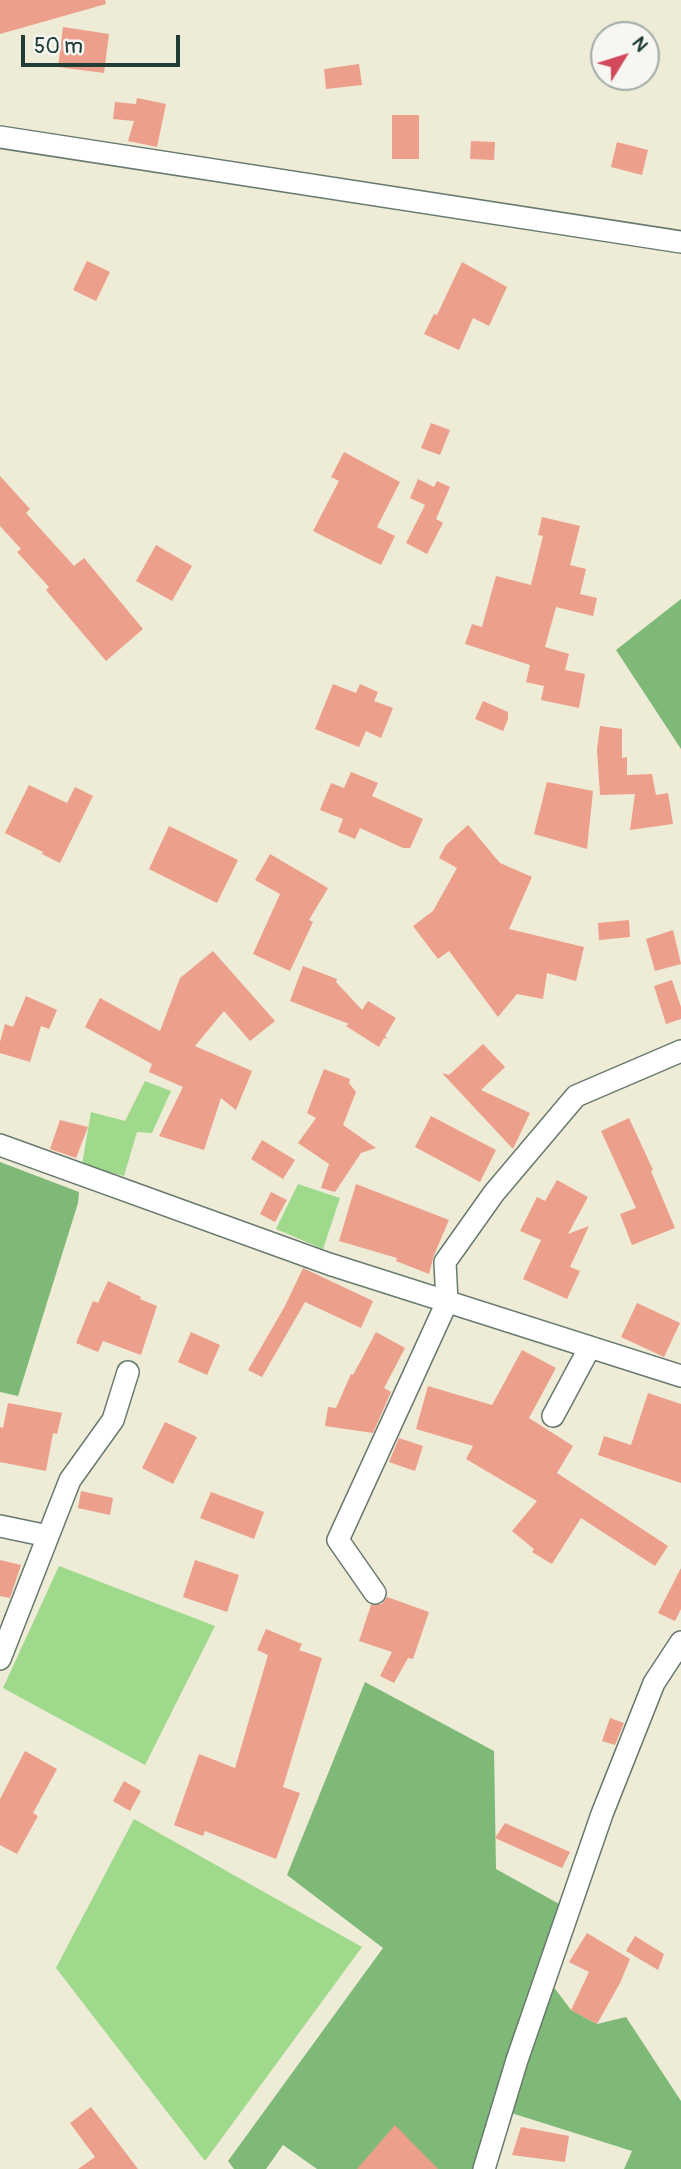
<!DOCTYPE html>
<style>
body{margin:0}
#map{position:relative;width:681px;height:2169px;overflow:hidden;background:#eeebd7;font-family:Pangolin,sans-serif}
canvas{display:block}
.north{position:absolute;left:590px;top:21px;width:70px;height:70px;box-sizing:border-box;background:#f6f6f2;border:2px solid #a0aca6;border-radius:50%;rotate:52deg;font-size:19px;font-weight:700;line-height:28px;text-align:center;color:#1f3d34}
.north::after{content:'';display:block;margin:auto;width:24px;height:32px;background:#d1495b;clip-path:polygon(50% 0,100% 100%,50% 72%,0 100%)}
.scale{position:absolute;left:21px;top:35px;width:159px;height:32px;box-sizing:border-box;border:4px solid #1f3d34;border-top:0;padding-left:9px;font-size:21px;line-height:24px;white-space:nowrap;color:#1f3d34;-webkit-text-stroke:5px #f6f6f2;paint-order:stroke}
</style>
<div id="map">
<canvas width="681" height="2169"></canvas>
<div class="north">N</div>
<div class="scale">50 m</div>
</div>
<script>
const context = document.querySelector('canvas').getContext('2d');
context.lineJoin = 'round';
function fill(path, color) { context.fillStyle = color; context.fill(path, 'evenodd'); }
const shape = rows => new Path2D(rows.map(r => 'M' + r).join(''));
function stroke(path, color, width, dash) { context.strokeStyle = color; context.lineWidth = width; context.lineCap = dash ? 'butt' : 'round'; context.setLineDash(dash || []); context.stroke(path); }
fill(shape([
 [145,1081,171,1091,152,1133,137,1132,124,1176,82,1165,91,1112,125,1121],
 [298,1184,340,1198,323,1249,276,1229],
 [59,1566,215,1626,145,1765,3,1688],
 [134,1819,362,1947,205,2161,56,1968]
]), '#9ed98c');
fill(shape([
 [681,599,681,749,616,650],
 [0,1162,79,1192,78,1203,18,1396,0,1392],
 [365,1682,494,1751,496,1869,561,1905,472,2169,317,2169,283,2145,266,2169,234,2169,228,2161,383,1948,287,1875],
 [553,1986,571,2010,597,2024,626,2017,681,2101,681,2169,624,2169,632,2151,508,2112]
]), '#7eb978');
fill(shape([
 [0,0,105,0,106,4,0,34],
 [63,27,109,34,104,73,58,67],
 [359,64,362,85,326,89,324,69],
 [137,98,166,104,157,147,128,141,134,121,113,119,115,102,136,104],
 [392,115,419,115,419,159,392,159],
 [471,141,495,142,494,160,470,159],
 [617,142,648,150,642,175,611,167],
 [87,261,110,272,96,301,73,290],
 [462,262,507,287,489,326,473,318,459,350,424,334,434,314,437,315],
 [431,423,450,430,440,455,421,448],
 [344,452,400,482,377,527,395,536,381,565,313,531,339,481,331,477],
 [0,476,30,509,26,513,74,566,84,558,143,629,106,661,46,590,49,587,17,552,21,549,0,526],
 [418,479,434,487,437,481,450,487,436,519,443,523,427,554,406,543,425,505,410,498],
 [542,517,580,526,570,565,586,569,580,594,597,598,593,616,556,607,545,647,569,654,565,670,585,674,579,708,541,700,544,686,526,682,530,665,465,644,472,624,482,627,496,576,531,585,543,536,538,535],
 [156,545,192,566,172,601,136,581],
 [333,684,356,693,360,684,378,692,374,701,393,708,381,738,366,731,359,747,315,729],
 [483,701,508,712,508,719,503,731,475,719],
 [600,726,622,729,622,758,627,757,627,775,652,774,656,795,668,793,673,824,630,830,635,794,600,795,597,749],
 [351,772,378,783,372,796,423,819,410,848,403,848,360,828,355,839,338,832,343,819,320,810,331,783,344,788],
 [547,782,593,791,587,849,534,834],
 [29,785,67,803,75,787,93,796,60,863,42,854,43,852,5,833],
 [468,825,500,863,532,877,509,929,584,947,576,981,547,973,543,999,517,994,498,1017,449,951,438,959,413,926,433,911,457,868,439,858,446,845],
 [169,826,238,860,217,903,149,869],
 [270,854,328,888,309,920,313,922,290,971,253,954,280,894,255,880],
 [629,920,630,937,599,940,598,923],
 [673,930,681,964,655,971,646,939],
 [213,951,275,1021,250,1041,224,1011,195,1046,252,1071,236,1110,221,1098,204,1150,159,1136,183,1087,149,1072,152,1064,85,1027,100,998,160,1031,180,978],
 [303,966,337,979,336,982,362,1010,368,1001,396,1018,385,1036,388,1039,384,1038,379,1047,346,1026,349,1024,290,1001],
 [672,980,681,1007,681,1019,666,1024,654,986],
 [26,996,57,1010,49,1029,41,1026,30,1062,0,1053,0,1042,5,1024,13,1027],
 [483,1044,505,1067,481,1090,530,1113,513,1149,442,1073,449,1075],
 [324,1069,350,1079,349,1083,356,1092,343,1125,376,1148,361,1153,335,1192,321,1188,329,1164,298,1143,316,1118,307,1113],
 [431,1116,496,1150,480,1182,415,1147],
 [629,1118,653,1170,651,1171,675,1228,632,1245,620,1214,636,1208,601,1131],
 [60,1120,88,1127,76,1158,50,1149],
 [262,1140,295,1160,283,1179,251,1159],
 [557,1180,588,1197,568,1234,589,1226,570,1267,580,1271,567,1299,523,1279,541,1240,520,1231,537,1197,545,1201],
 [356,1184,449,1220,434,1255,429,1274,396,1261,397,1258,339,1241],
 [271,1192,287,1200,275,1222,260,1214],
 [303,1268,373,1301,361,1328,305,1302,262,1377,248,1370,285,1306],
 [108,1281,141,1297,140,1299,157,1306,141,1355,103,1341,98,1352,76,1343,93,1301,98,1303],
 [637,1303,680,1323,664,1357,621,1337],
 [191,1332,220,1345,207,1375,178,1362],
 [376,1332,405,1348,384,1388,391,1392,373,1433,325,1426,328,1407,336,1408,351,1374,353,1375],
 [522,1350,556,1368,529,1418,573,1446,557,1473,668,1546,655,1566,581,1518,552,1564,532,1552,534,1549,512,1531,537,1501,466,1459,473,1446,416,1429,428,1386,492,1405],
 [648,1393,681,1404,681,1483,598,1455,604,1436,631,1445],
 [8,1403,62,1413,57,1434,53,1433,46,1471,0,1462,0,1427,3,1428],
 [165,1422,197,1437,173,1484,142,1468],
 [399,1438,423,1446,415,1471,389,1462],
 [81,1491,113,1498,110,1515,78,1508],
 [211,1492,264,1512,254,1539,200,1518],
 [0,1560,21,1565,10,1598,0,1596],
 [195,1560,239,1575,227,1612,183,1597],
 [681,1568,681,1609,675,1621,658,1613],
 [387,1597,429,1612,413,1659,408,1658,394,1683,380,1676,392,1652,359,1641,371,1605,382,1604],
 [266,1629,302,1644,299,1650,322,1658,283,1787,300,1793,276,1859,205,1831,203,1836,174,1825,199,1754,235,1768,268,1655,257,1650],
 [610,1718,624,1723,615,1745,602,1741],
 [25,1751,57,1769,33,1813,38,1816,17,1854,0,1845,0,1799],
 [124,1781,141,1791,130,1811,113,1801],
 [505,1823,570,1852,562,1868,495,1838],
 [587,1933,630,1959,620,1983,597,2024,571,2010,589,1972,569,1962],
 [635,1936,664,1954,658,1970,626,1951],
 [91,2107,138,2169,78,2169,95,2157,70,2123],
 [395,2125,438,2169,357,2169],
 [521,2127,569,2136,565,2162,512,2155]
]), '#ec9f8b');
const minor = shape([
 [0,137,681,242],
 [0,1145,329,1264,681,1376],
 [553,1416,590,1347],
 [0,1526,48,1536],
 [375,1593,338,1540,447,1302,445,1262,494,1193,576,1096,681,1051],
 [0,1659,70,1480,113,1420,128,1372],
 [484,2169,517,2060,602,1814,654,1683,681,1642]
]);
stroke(minor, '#677a6d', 24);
stroke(minor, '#fff', 21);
</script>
